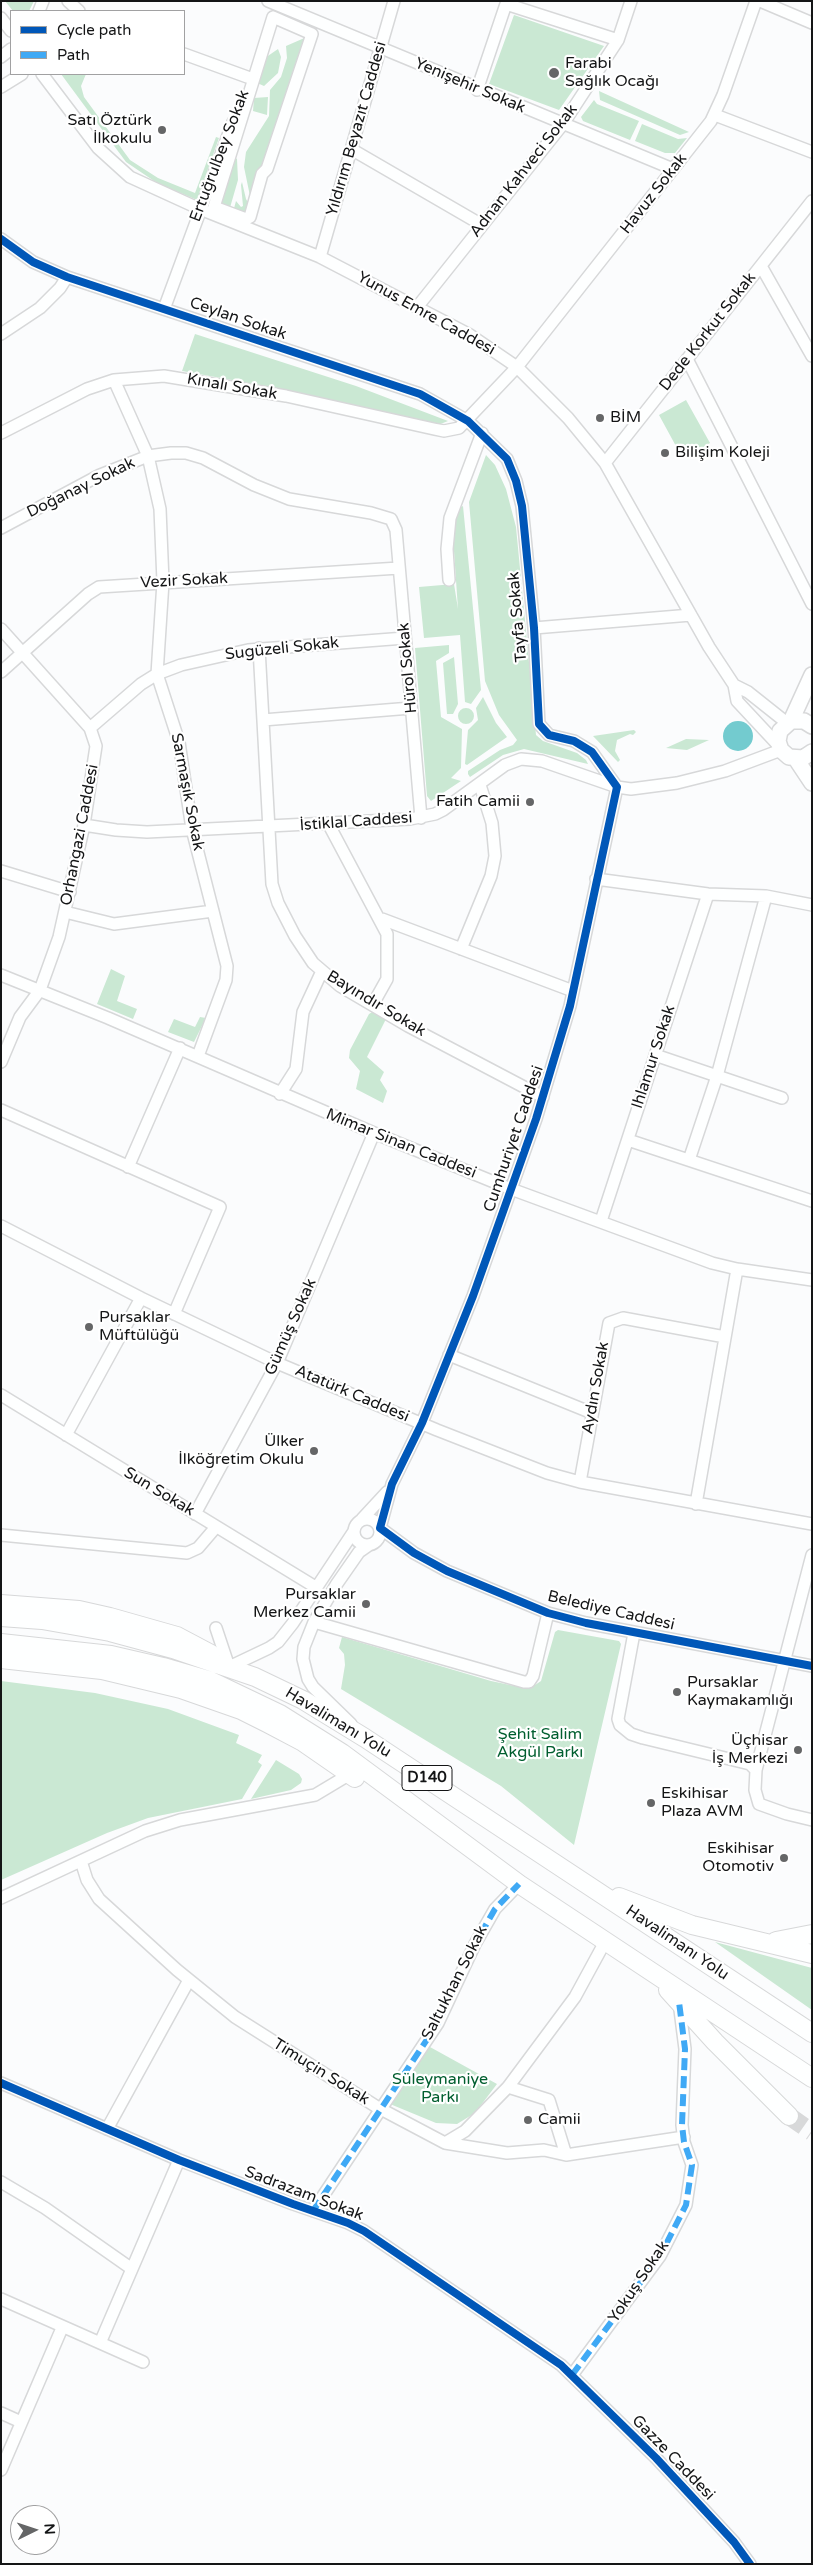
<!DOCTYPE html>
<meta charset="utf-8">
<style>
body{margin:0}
#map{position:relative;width:813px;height:2565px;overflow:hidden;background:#fbfcfd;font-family:"Varela Round",sans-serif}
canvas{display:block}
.frame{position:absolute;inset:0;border:2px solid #141516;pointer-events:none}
.legend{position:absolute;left:10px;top:10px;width:175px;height:65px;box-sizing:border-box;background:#fff;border:1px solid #a1a1a2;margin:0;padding:6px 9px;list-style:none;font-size:15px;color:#141516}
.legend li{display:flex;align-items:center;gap:10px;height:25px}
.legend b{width:25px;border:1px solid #a1a1a2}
.north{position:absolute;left:10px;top:2505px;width:50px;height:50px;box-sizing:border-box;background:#fff;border:1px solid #a1a1a2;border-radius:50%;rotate:86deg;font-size:14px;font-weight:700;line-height:20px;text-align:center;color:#141516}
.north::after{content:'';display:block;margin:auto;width:18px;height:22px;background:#656667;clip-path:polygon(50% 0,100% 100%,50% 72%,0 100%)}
</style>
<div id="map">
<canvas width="813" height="2565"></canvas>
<div class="frame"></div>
<ul class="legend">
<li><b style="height:6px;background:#0057b8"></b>Cycle path</li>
<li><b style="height:6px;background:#3fa9f5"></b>Path</li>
</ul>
<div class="north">N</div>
</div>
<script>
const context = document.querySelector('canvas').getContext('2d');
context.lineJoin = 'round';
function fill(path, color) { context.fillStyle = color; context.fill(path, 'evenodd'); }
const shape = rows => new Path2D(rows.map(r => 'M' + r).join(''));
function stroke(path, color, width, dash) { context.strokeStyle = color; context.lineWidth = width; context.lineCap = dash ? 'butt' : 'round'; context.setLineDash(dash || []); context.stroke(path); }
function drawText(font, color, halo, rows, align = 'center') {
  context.font = font + ' "Varela Round",sans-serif'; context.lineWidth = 4.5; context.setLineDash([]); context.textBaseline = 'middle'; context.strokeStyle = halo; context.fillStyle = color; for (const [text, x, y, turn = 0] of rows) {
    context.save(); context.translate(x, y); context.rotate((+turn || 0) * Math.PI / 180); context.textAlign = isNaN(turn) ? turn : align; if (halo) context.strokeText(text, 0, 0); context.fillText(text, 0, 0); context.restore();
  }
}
fill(shape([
 [5,1,34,1,29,11,13,11],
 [514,15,604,46,559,110,489,84],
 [309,36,267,167,250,196,244,167,246,152,269,116,270,90,281,77,287,58,286,46],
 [278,49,281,57,278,73,264,86,255,82,262,60],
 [61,74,86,74,81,86,84,97,130,160,158,178,195,193,216,137,219,138,197,200,157,183,126,162],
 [599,91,689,132,680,135,600,100],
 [268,97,267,115,253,111,254,98],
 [594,100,597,104,639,121,630,140,583,121,581,117],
 [642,124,678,139,687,138,675,153,665,153,635,141],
 [233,156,237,159,238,180,229,211,215,206],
 [242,182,246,199,250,206,248,215,233,212,236,201,241,207,243,206,241,185],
 [195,334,356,386,448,421,438,425,287,390,182,371],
 [686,400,710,443,683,459,659,415],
 [486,455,495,465,506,489,516,527,536,735,543,741,577,753,586,760,588,764,524,749,503,755,470,777,468,774,468,771,500,750,513,745,517,740,499,715,485,681,469,502],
 [463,506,481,690,471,704,465,702,460,635,424,638,419,587,454,584,458,609,453,537,455,520,459,508],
 [449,645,449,653,436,661,441,717,462,729,461,768,451,778,461,781,431,801,427,796,415,648],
 [454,657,458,704,453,714,447,714,443,663],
 [483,697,496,723,507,737,467,765,465,764,468,730,478,720,476,708],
 '458 716a8 8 0 1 1 16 0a8 8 0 1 1-16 0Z',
 [634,730,636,732,633,735,630,734,617,740,615,751,620,760,618,762,593,736],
 [686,739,709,740,687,750,666,748],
 [111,969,125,976,117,1001,137,1009,133,1019,97,1004],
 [374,1011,386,1019,367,1057,384,1072,380,1080,387,1091,383,1103,356,1089,360,1071,349,1058,350,1050,369,1014],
 [200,1017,206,1018,194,1042,168,1032,174,1019,195,1027],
 [558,1630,619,1641,621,1644,574,1845,501,1786,341,1689,345,1665,344,1654,339,1648,342,1637,491,1681,529,1689,541,1681,555,1632],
 [1,1681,95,1693,168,1709,239,1735,236,1743,262,1755,258,1762,262,1765,242,1799,148,1818,107,1833,1,1880],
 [276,1760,299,1774,302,1779,301,1783,291,1790,251,1799],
 [715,1942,812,1968,812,2010],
 [430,2047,497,2084,475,2113,457,2124,436,2123,390,2104]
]), '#cae8d3');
fill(shape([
 '723 736a15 15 0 1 1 30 0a15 15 0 1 1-30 0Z'
]), '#73cbcf');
stroke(shape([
 [789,2116,812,2132]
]), '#d8d9da', 18, [18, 9]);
const minor = shape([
 [68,1,79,11],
 [268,1,673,169],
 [760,1,812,23],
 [506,4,618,40],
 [39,11,43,1],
 [273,17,312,34,267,169,262,174,250,217,246,219,214,207,273,17],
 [1,18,11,31],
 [184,54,250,78],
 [1,57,11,49],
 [42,74,98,148,130,177,200,209,320,257,470,335,517,367,568,418,605,463,709,647,734,685,737,701,779,746],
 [1,87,22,74],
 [477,90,507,1],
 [715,115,812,152],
 [351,149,482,225],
 [1,239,33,262,67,277,420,394,468,421,507,459,516,481,522,506,534,628,539,724,549,735,574,741,592,752,617,787,570,1006,536,1119,473,1296,422,1423,392,1484,380,1528,414,1553,447,1571,548,1613,586,1623,812,1666],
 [320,257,394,1],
 [761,266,812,356],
 [418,306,563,124,618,40,631,1],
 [164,309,233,122],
 [1,334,40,308,60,288,67,277],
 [687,359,812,604],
 [114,380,148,456,160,509,163,582,157,674,179,742,192,829,227,966,226,980,198,1056],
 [1,433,87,389,114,380,164,376,286,396,434,429,444,431,459,428,517,367,711,121,723,95,756,1],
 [605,463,812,201],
 [1,528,100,475,148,456,171,453,186,453,203,458,254,485,289,499,371,513,391,519,396,530,421,818],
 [449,580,447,549,450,518,482,433],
 [534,628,691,615],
 [1,629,90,728,96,746,84,825,59,937,40,990,20,1017,1,1062],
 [259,648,272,884,278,903,295,936,313,963,340,986,408,1026,543,1097],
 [1,672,88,594,99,587,399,568],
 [734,685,748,692,787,723],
 [263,720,411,708],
 [90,728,141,684,157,674,181,665,248,650,405,638],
 [84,825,116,830,147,832,410,819,435,814,443,810,505,765,521,759,542,761,617,787,631,789,677,783,725,771,781,750],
 [329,825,387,934,387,979,373,1004],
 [1,871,70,892],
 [596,879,708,894,766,896,812,905],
 [65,912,114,924,213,911],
 [382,919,573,991],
 [461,949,491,876,495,856,492,823,480,785],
 [1,975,108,1018,374,1133,511,1189,712,1263,737,1269,812,1280],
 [655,1055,782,1098],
 [280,1094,296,1069,303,1012,322,971],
 [1,1110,220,1207,174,1314],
 [628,1140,812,1201],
 [689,1160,717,1076,766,896],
 [128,1167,180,1048],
 [601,1221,708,894],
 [1,1226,141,1298,277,1363,437,1430,547,1473,580,1482,812,1524],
 [449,1355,592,1413],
 [1,1395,317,1588],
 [66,1435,141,1298],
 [580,1482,609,1323,623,1318,725,1337],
 [696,1504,737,1269],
 [195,1514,277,1363,374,1133],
 [362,1519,387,1492],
 '354 1532a13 13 0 1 1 26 0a13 13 0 1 1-26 0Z',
 [1,1535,187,1553,198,1548,216,1527],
 [314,1622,524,1682,529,1682,533,1676,548,1613],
 [216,1628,229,1667,269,1648,278,1642,293,1623,354,1531],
 [634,1633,618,1719,620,1725,631,1734,643,1738,750,1764,756,1770,755,1790,759,1804,787,1814,812,1820],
 [351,1724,313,1687,308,1679,303,1659,304,1647,314,1622,336,1585,359,1552,369,1545],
 [756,1770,812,1555],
 [81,1861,87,1880,99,1899,177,1970,235,2017,377,2107,445,2143,507,2153,544,2150,566,2155,684,2137],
 [1,1898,145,1831,180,1820,315,1795,350,1774],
 [1,2083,179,2160,293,2204,348,2223,364,2231,561,2365,656,2458,734,2542,750,2564],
 [508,2087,549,2100,566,2155],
 [107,2129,189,1980],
 [445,2143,465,2131,508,2087,575,1997,606,1940],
 [1,2182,45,2208,132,2269],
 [313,2211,438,2023,475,1944,495,1909,519,1884],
 [1,2299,143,2362],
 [100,2343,179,2160],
 [572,2375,660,2256,686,2205,692,2165,684,2142,682,2125,685,2049,679,2002],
 [1,2413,21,2422],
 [1,2470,62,2328]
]);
const major = shape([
 [791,721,812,675],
 [812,726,804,721,791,721,780,731,778,741,781,750,789,757,803,758,812,752],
 [796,759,812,783]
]);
const highway = shape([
 [1,1604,79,1610,110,1617,177,1636,211,1654],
 [1,1617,42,1620,110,1632,173,1649,255,1677,303,1700,365,1738,812,2033],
 [1,1643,111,1655,163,1667,211,1681,280,1714,342,1753,519,1884,812,2078],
 [1,1659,102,1670,181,1689,241,1710,267,1723,303,1742,355,1778],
 [619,1897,692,1925,812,1954],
 [776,1941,812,1934],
 [668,1990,715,2042,789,2116]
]);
stroke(minor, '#d7d8d9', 14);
stroke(major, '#d7d8d9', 18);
stroke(highway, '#d7d8d9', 20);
stroke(minor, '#feffff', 11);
stroke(major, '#feffff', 15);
stroke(highway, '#feffff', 18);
stroke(shape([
 [313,2211,438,2023,475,1944,495,1909,519,1884],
 [572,2375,660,2256,686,2205,692,2165,684,2142,682,2125,685,2049,679,2002]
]), '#3fa9f5', 6, [12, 6]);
stroke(shape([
 [1,239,33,262,67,277,420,394,468,421,507,459,516,481,522,506,534,628,539,724,549,735,574,741,592,752,617,787,570,1006,536,1119,473,1296,422,1423,392,1484,380,1528,414,1553,447,1571,548,1613,586,1623,812,1666],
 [1,2083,179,2160,293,2204,348,2223,364,2231,561,2365,656,2458,734,2542,750,2564]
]), '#0057b8', 8);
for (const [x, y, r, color] of [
 [554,73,6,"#656667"],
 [162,130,5,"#656667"],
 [600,418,5,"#656667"],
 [665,453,5,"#656667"],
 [530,802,5,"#656667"],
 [89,1327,5,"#656667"],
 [314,1451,5,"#656667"],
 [366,1604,5,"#656667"],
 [677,1692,5,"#656667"],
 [798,1750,5,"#656667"],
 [651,1803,5,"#656667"],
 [784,1858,5,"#656667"],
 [528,2120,5,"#656667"]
]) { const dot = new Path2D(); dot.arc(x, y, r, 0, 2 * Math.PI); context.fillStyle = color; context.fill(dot); stroke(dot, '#fff', 2); }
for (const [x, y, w] of [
 [427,1778,50]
]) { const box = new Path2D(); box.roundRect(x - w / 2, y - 12.5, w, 25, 4); context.fillStyle = '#fff'; context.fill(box); stroke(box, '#141516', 1); }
drawText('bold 15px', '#141516', null, [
 ["D140",427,1778]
]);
drawText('16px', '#141516', '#fff', [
 ["Farabi",565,64],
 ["Sağlık Ocağı",565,82],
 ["Satı Öztürk",152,121,"right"],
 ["İlkokulu",152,139,"right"],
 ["BİM",610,418],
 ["Bilişim Koleji",675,453],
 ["Fatih Camii",520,802,"right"],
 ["Pursaklar",99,1318],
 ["Müftülüğü",99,1336],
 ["Ülker",304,1442,"right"],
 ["İlköğretim Okulu",304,1460,"right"],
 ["Pursaklar",356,1595,"right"],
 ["Merkez Camii",356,1613,"right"],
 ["Pursaklar",687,1683],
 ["Kaymakamlığı",687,1701],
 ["Üçhisar",788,1741,"right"],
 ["İş Merkezi",788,1759,"right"],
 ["Eskihisar",661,1794],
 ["Plaza AVM",661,1812],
 ["Eskihisar",774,1849,"right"],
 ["Otomotiv",774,1867,"right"],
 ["Camii",538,2120]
], 'left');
drawText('16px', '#141516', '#fff', [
 ["Yenişehir Sokak",470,86,23],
 ["Yıldırım Beyazıt Caddesi",357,129,-74],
 ["Ertuğrulbey Sokak",220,156,-69],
 ["Adnan Kahveci Sokak",524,171,-52],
 ["Havuz Sokak",654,194,-52],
 ["Yunus Emre Caddesi",426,314,29],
 ["Ceylan Sokak",238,319,19],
 ["Dede Korkut Sokak",708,332,-52],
 ["Kınalı Sokak",232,387,10],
 ["Doğanay Sokak",81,488,-26],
 ["Vezir Sokak",184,581,-3],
 ["Tayfa Sokak",518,617,-95],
 ["Sugüzeli Sokak",282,649,-6],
 ["Hürol Sokak",408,668,-95],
 ["Sarmaşık Sokak",187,792,79],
 ["İstiklal Caddesi",356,822,-4],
 ["Orhangazi Caddesi",80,835,-79],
 ["Bayındır Sokak",376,1004,31],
 ["Ihlamur Sokak",654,1057,-72],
 ["Cumhuriyet Caddesi",514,1139,-71],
 ["Mimar Sinan Caddesi",401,1144,22],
 ["Gümüş Sokak",291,1327,-66],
 ["Aydın Sokak",596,1388,-80],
 ["Atatürk Caddesi",352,1394,23],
 ["Sun Sokak",159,1492,31],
 ["Belediye Caddesi",611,1611,13],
 ["Havalimanı Yolu",338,1723,31],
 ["Havalimanı Yolu",677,1943,34],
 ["Saltukhan Sokak",455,1983,-63],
 ["Timuçin Sokak",321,2072,32],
 ["Sadrazam Sokak",304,2194,21],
 ["Yokuş Sokak",639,2282,-56],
 ["Gazze Caddesi",673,2458,46]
]);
drawText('16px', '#015e2f', '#fff', [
 ["Şehit Salim",540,1735],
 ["Akgül Parkı",540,1753],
 ["Süleymaniye",440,2080],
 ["Parkı",440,2098]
]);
</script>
